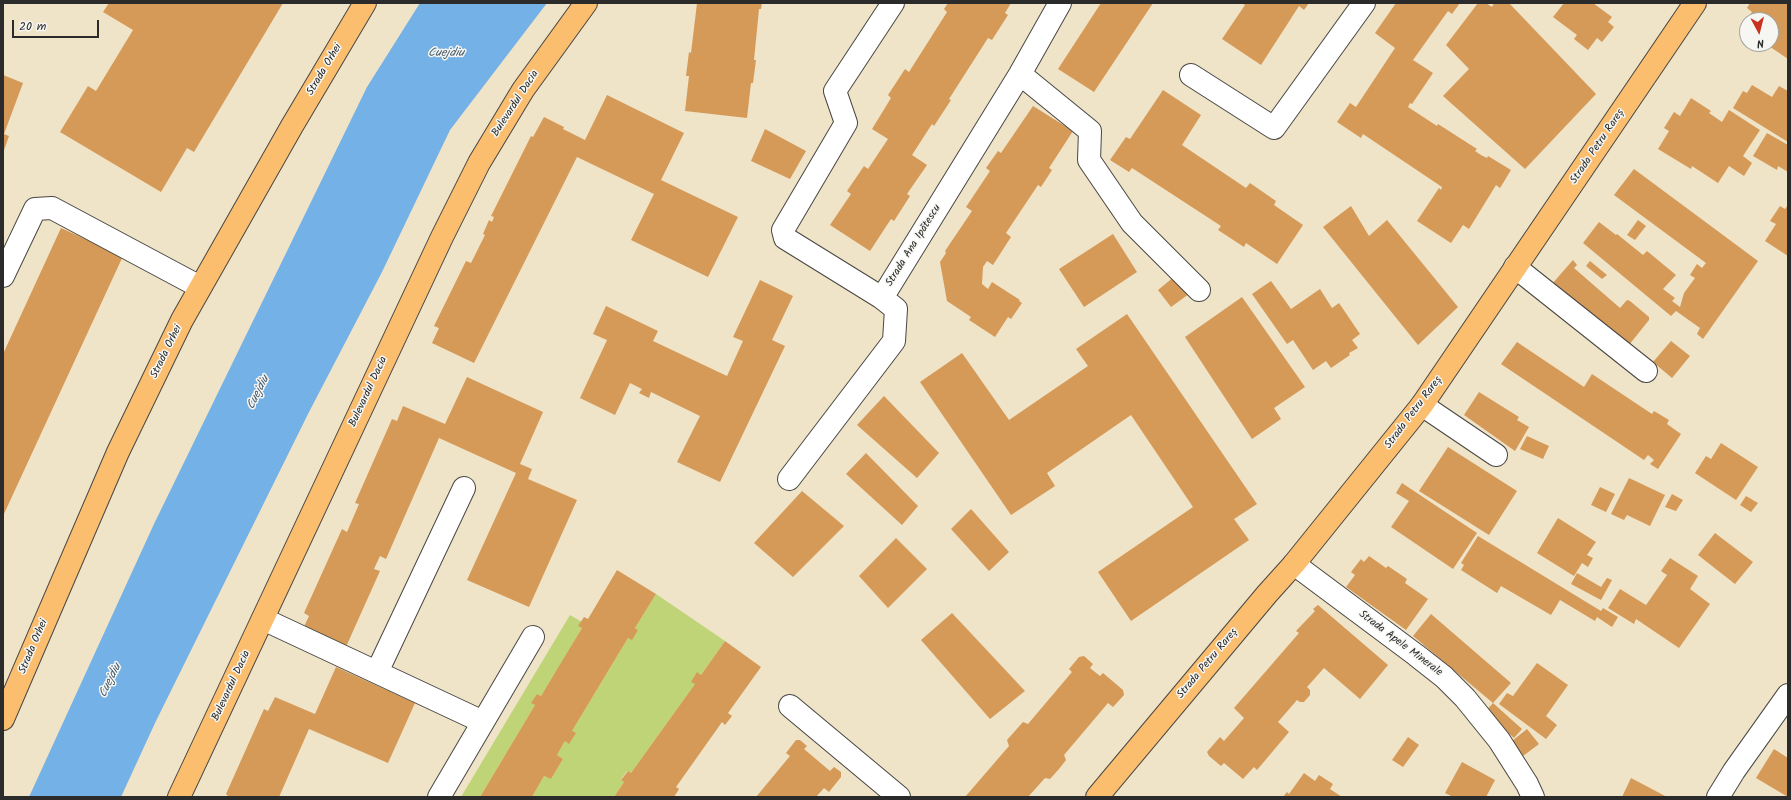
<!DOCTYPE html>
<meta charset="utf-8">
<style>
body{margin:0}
#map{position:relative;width:1791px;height:800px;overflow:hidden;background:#efe3c8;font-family:Kalam,sans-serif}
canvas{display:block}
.frame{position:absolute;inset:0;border:4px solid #2b2b2b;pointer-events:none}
.north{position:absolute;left:1739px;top:12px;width:40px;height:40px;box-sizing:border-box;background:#f6f6f2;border:1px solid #a5a5a2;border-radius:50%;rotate:173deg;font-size:11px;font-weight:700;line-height:16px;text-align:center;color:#2b2b2b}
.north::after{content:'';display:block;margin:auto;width:14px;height:18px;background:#c8321e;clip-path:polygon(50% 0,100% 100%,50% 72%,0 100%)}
.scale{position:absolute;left:12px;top:20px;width:87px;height:18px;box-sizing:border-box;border:2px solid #2b2b2b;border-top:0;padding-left:5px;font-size:12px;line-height:14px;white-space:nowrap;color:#2b2b2b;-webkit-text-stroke:3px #f6f6f2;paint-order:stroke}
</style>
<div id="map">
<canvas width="1791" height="800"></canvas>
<div class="frame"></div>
<div class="north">N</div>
<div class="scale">20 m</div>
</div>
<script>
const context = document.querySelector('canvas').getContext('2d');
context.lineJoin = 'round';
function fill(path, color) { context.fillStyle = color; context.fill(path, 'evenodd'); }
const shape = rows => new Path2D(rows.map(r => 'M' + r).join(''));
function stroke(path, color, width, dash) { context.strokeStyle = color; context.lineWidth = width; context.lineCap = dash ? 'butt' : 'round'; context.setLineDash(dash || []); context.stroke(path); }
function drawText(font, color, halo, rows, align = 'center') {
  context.font = font + ' Kalam,sans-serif'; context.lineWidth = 3; context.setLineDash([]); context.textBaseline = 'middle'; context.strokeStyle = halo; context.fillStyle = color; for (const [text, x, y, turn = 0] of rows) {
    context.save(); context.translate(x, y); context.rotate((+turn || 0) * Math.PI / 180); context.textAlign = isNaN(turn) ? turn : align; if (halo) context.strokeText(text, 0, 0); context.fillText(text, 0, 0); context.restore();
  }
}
fill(shape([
 [656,594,725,641,701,675,698,673,695,684,631,773,627,771,621,779,624,782,614,797,532,797,544,776,551,779,563,759,557,755,565,741,569,743,572,731,628,638,638,630,635,628],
 [570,615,582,622,579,626,582,628,562,662,541,696,537,694,532,703,535,705,480,797,461,797]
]), '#bfd477');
fill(shape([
 [420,3,547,3,450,130,382,272,309,412,155,723,121,797,29,797,154,524,367,87]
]), '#73b1e6');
fill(shape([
 [109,3,283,3,194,152,187,148,161,192,60,132,88,86,96,91,133,30,103,12],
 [697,3,762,3,761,9,759,9,754,60,756,60,753,83,751,83,747,118,685,111,689,76,686,76,689,52,691,53],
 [948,3,1011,3,1005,13,1008,15,992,40,988,38,949,99,951,100,934,126,932,124,912,155,927,165,907,194,910,196,894,221,891,219,870,251,830,225,851,194,847,191,864,166,868,169,888,139,872,129,891,98,888,95,905,69,909,72,947,12,944,9],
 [1101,3,1153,3,1094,92,1058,69],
 [1241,3,1309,3,1304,10,1299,6,1261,65,1222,39,1245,5],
 [1396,3,1460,3,1452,14,1448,11,1413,60,1433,73,1412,104,1410,103,1408,107,1437,126,1438,124,1477,149,1475,151,1481,155,1487,158,1488,156,1511,170,1500,188,1496,185,1469,229,1463,225,1451,243,1417,221,1439,188,1441,190,1442,187,1363,134,1361,138,1337,122,1350,103,1356,107,1395,48,1375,33],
 [1478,3,1486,3,1492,7,1494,3,1509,3,1596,94,1525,169,1443,96,1469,69,1446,45],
 [1564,3,1593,3,1612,17,1608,22,1614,27,1602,42,1597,38,1588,50,1574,39,1577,35,1553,17],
 [1750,3,1788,3,1788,59,1766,44,1771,44,1771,20,1747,20,1747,32,1741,28,1752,12,1747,8],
 [3,75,23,83,4,134,9,136,3,153],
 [1752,85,1772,97,1779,86,1788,91,1788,142,1733,108,1743,91,1747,93],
 [1163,90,1201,115,1182,145,1246,188,1250,183,1276,201,1274,205,1303,225,1277,264,1246,243,1244,247,1218,230,1221,226,1132,168,1129,172,1110,160,1126,137,1130,139],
 [607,95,684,133,661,180,738,217,708,277,631,240,654,194,577,157,474,363,432,343,439,328,434,326,466,261,471,263,485,235,483,234,489,220,492,222,494,217,491,216,531,136,533,137,544,117,564,127,562,131,563,129,585,140],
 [1691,98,1711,111,1709,113,1722,122,1729,110,1760,130,1743,156,1752,163,1744,176,1729,166,1718,183,1692,166,1691,169,1658,149,1669,131,1664,128,1674,112,1680,116],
 [1033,106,1073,131,1049,168,1052,170,1041,187,1038,185,1006,233,1011,237,993,265,987,261,983,267,982,284,988,289,992,282,1020,300,1019,301,1022,303,1011,319,1008,317,995,337,969,320,971,317,947,301,940,262,946,253,945,251,972,211,966,207,990,171,986,168,998,151,1001,153],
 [765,129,806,151,790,179,751,161],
 [1767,133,1788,145,1788,172,1778,166,1777,170,1753,156],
 [1634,169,1758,261,1703,339,1697,334,1700,328,1676,311,1671,316,1583,243,1599,222,1616,235,1617,234,1643,255,1647,251,1676,275,1663,289,1675,298,1672,301,1680,307,1684,293,1695,278,1690,275,1697,264,1702,268,1706,263,1614,195],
 [1788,205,1788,256,1765,241,1776,224,1770,221,1780,206,1785,209],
 [1351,206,1369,236,1387,220,1458,307,1418,345,1323,227],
 [1638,220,1646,226,1635,240,1627,235],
 [61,228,123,256,3,516,3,354],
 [1113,234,1137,272,1084,307,1059,269],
 [1573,260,1577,265,1574,268,1620,308,1627,300,1630,301,1649,317,1649,320,1629,345,1552,284],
 [1590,261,1607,275,1602,279,1586,266],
 [1175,276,1189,294,1171,307,1158,290],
 [760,280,793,296,772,340,785,346,720,482,677,462,700,416,651,392,649,398,639,393,642,389,630,383,615,415,580,398,607,340,593,334,606,306,658,331,653,341,727,376,743,341,733,337],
 [1271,281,1291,309,1320,289,1332,308,1339,303,1360,334,1352,340,1358,348,1349,353,1350,355,1331,368,1326,361,1313,370,1293,340,1287,344,1252,294],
 [1242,297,1305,387,1274,408,1281,419,1252,439,1185,337],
 [1127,314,1257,504,1234,519,1249,540,1131,621,1098,572,1193,507,1131,415,1047,473,1055,486,1011,515,920,382,962,353,1009,420,1088,366,1076,349],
 [1671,341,1690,356,1672,378,1653,362],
 [1517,342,1584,387,1592,374,1652,414,1654,411,1669,420,1667,424,1681,434,1658,469,1650,464,1654,460,1648,455,1644,460,1501,364],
 [467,377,543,412,520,464,532,469,528,479,577,500,529,607,467,580,516,473,439,438,386,559,380,556,374,569,380,571,345,649,302,631,309,616,304,613,342,529,347,532,359,504,355,503,392,419,397,421,403,406,445,424],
 [1479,392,1519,417,1517,420,1529,427,1515,451,1464,415],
 [884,396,939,453,917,478,857,425],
 [1527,436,1549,446,1543,459,1520,449],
 [1721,443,1758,467,1736,500,1695,473,1706,456,1711,459],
 [1448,447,1517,491,1489,535,1419,491],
 [866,453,918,506,902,525,846,474],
 [1629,478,1665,495,1650,526,1627,515,1624,520,1611,514],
 [1402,483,1477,533,1453,569,1391,527,1409,501,1396,493],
 [1600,487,1615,494,1606,512,1591,505],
 [802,491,844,526,793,577,754,543],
 [1672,494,1683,500,1676,511,1665,507],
 [1746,496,1758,503,1751,512,1740,505],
 [971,509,1009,552,989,571,951,529],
 [1558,518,1596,542,1587,555,1593,558,1588,567,1582,563,1574,576,1537,553],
 [1715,533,1753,562,1735,584,1698,555],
 [1478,536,1601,611,1603,608,1618,617,1612,627,1597,617,1595,621,1560,600,1551,615,1501,586,1497,593,1461,570,1464,565,1461,563],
 [896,538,927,569,888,608,859,576],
 [1369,556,1386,568,1388,566,1407,579,1405,583,1428,599,1406,630,1346,587,1355,575,1351,572,1361,559,1364,562],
 [1670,558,1698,576,1690,589,1710,604,1679,648,1636,619,1634,624,1608,608,1620,589,1646,605,1667,575,1661,571],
 [617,570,656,594,635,628,638,630,632,640,628,638,572,731,576,733,569,744,565,741,557,755,563,759,551,779,544,776,532,797,480,797,535,705,531,703,537,694,541,696,582,628,578,626,584,617,588,619],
 [1577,573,1601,587,1607,578,1612,580,1601,600,1571,584],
 [1318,605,1388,665,1360,699,1324,668,1307,687,1310,690,1310,695,1304,702,1300,702,1297,700,1278,722,1289,732,1257,770,1254,767,1243,779,1224,763,1221,766,1209,756,1207,752,1220,737,1224,741,1244,718,1234,708,1299,633,1296,631,1315,611,1313,609],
 [952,613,1025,691,990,719,921,640],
 [1431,614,1511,683,1493,703,1413,636],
 [725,641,761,667,728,713,732,716,725,725,722,722,676,787,679,789,674,797,614,797,624,782,621,780,628,771,631,773,695,684,691,682,697,672,701,675],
 [1084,656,1093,664,1090,668,1100,676,1103,673,1123,690,1124,695,1113,707,1108,703,1064,755,1066,760,1059,769,1050,779,1045,778,1028,797,965,797,1009,746,1007,740,1023,722,1028,724,1072,672,1069,669,1079,657],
 [1537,663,1568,685,1546,716,1557,725,1546,739,1499,704,1507,693,1513,696],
 [336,667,415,703,388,763,309,729,279,797,229,797,226,794,264,709,268,711,275,697,315,714],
 [1493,703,1522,729,1514,738,1485,712],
 [1527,729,1539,744,1523,756,1512,741],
 [1408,737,1419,745,1403,767,1392,760],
 [796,740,800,740,807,746,804,749,830,771,834,767,841,772,841,777,829,792,824,788,816,797,756,797,790,756,786,753],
 [1774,749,1788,758,1788,797,1756,778],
 [1462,762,1495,780,1486,797,1453,797,1445,793],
 [1304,773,1315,781,1319,775,1333,784,1330,789,1342,797,1283,797,1287,792,1289,794],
 [1631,778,1667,797,1622,797]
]), '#d59a57');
const minor = shape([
 [1020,74,1090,131,1089,160,1132,223,1199,290],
 [1191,75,1274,128,1364,3],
 [1515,267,1646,371],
 [3,276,35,209,52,208,200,287],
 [882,298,785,238,783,230,846,123,835,91,893,3],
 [1422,405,1496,455],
 [789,479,894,341,896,309,882,298,1020,74,1060,3],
 [1294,564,1416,655,1444,677,1465,698,1499,740,1527,784,1533,797],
 [263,619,483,722],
 [377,672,464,488],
 [790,706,899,797],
 [439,797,533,637],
 [1718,797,1734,771,1788,695]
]);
const major = shape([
 [3,719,118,452,182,320,292,126,365,3],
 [179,797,442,237,479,163,523,90,586,3],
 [1097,797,1267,594,1294,564,1422,405,1695,3]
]);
stroke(minor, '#484743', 24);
stroke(major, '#484743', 24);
stroke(minor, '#fff', 22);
stroke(major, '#fbbd6e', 22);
drawText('11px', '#2b2b2b', '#f6f6f2', [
 ["Strada Orhei",325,70,-59],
 ["Bulevardul Dacia",516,104,-57],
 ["Strada Petru Rareș",1598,147,-56],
 ["Strada Ana Ipătescu",914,246,-58],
 ["Strada Orhei",167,352,-64],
 ["Bulevardul Dacia",369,392,-65],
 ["Strada Petru Rareș",1414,413,-53],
 ["Strada Apele Minerale",1400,644,37],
 ["Strada Orhei",34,647,-67],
 ["Strada Petru Rareș",1208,664,-50],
 ["Bulevardul Dacia",232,686,-65]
]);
drawText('italic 12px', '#445a6c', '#f6f6f2', [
 ["Cuejdiu",446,54],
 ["Cuejdiu",259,393,-64],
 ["Cuejdiu",111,681,-64]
]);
</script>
